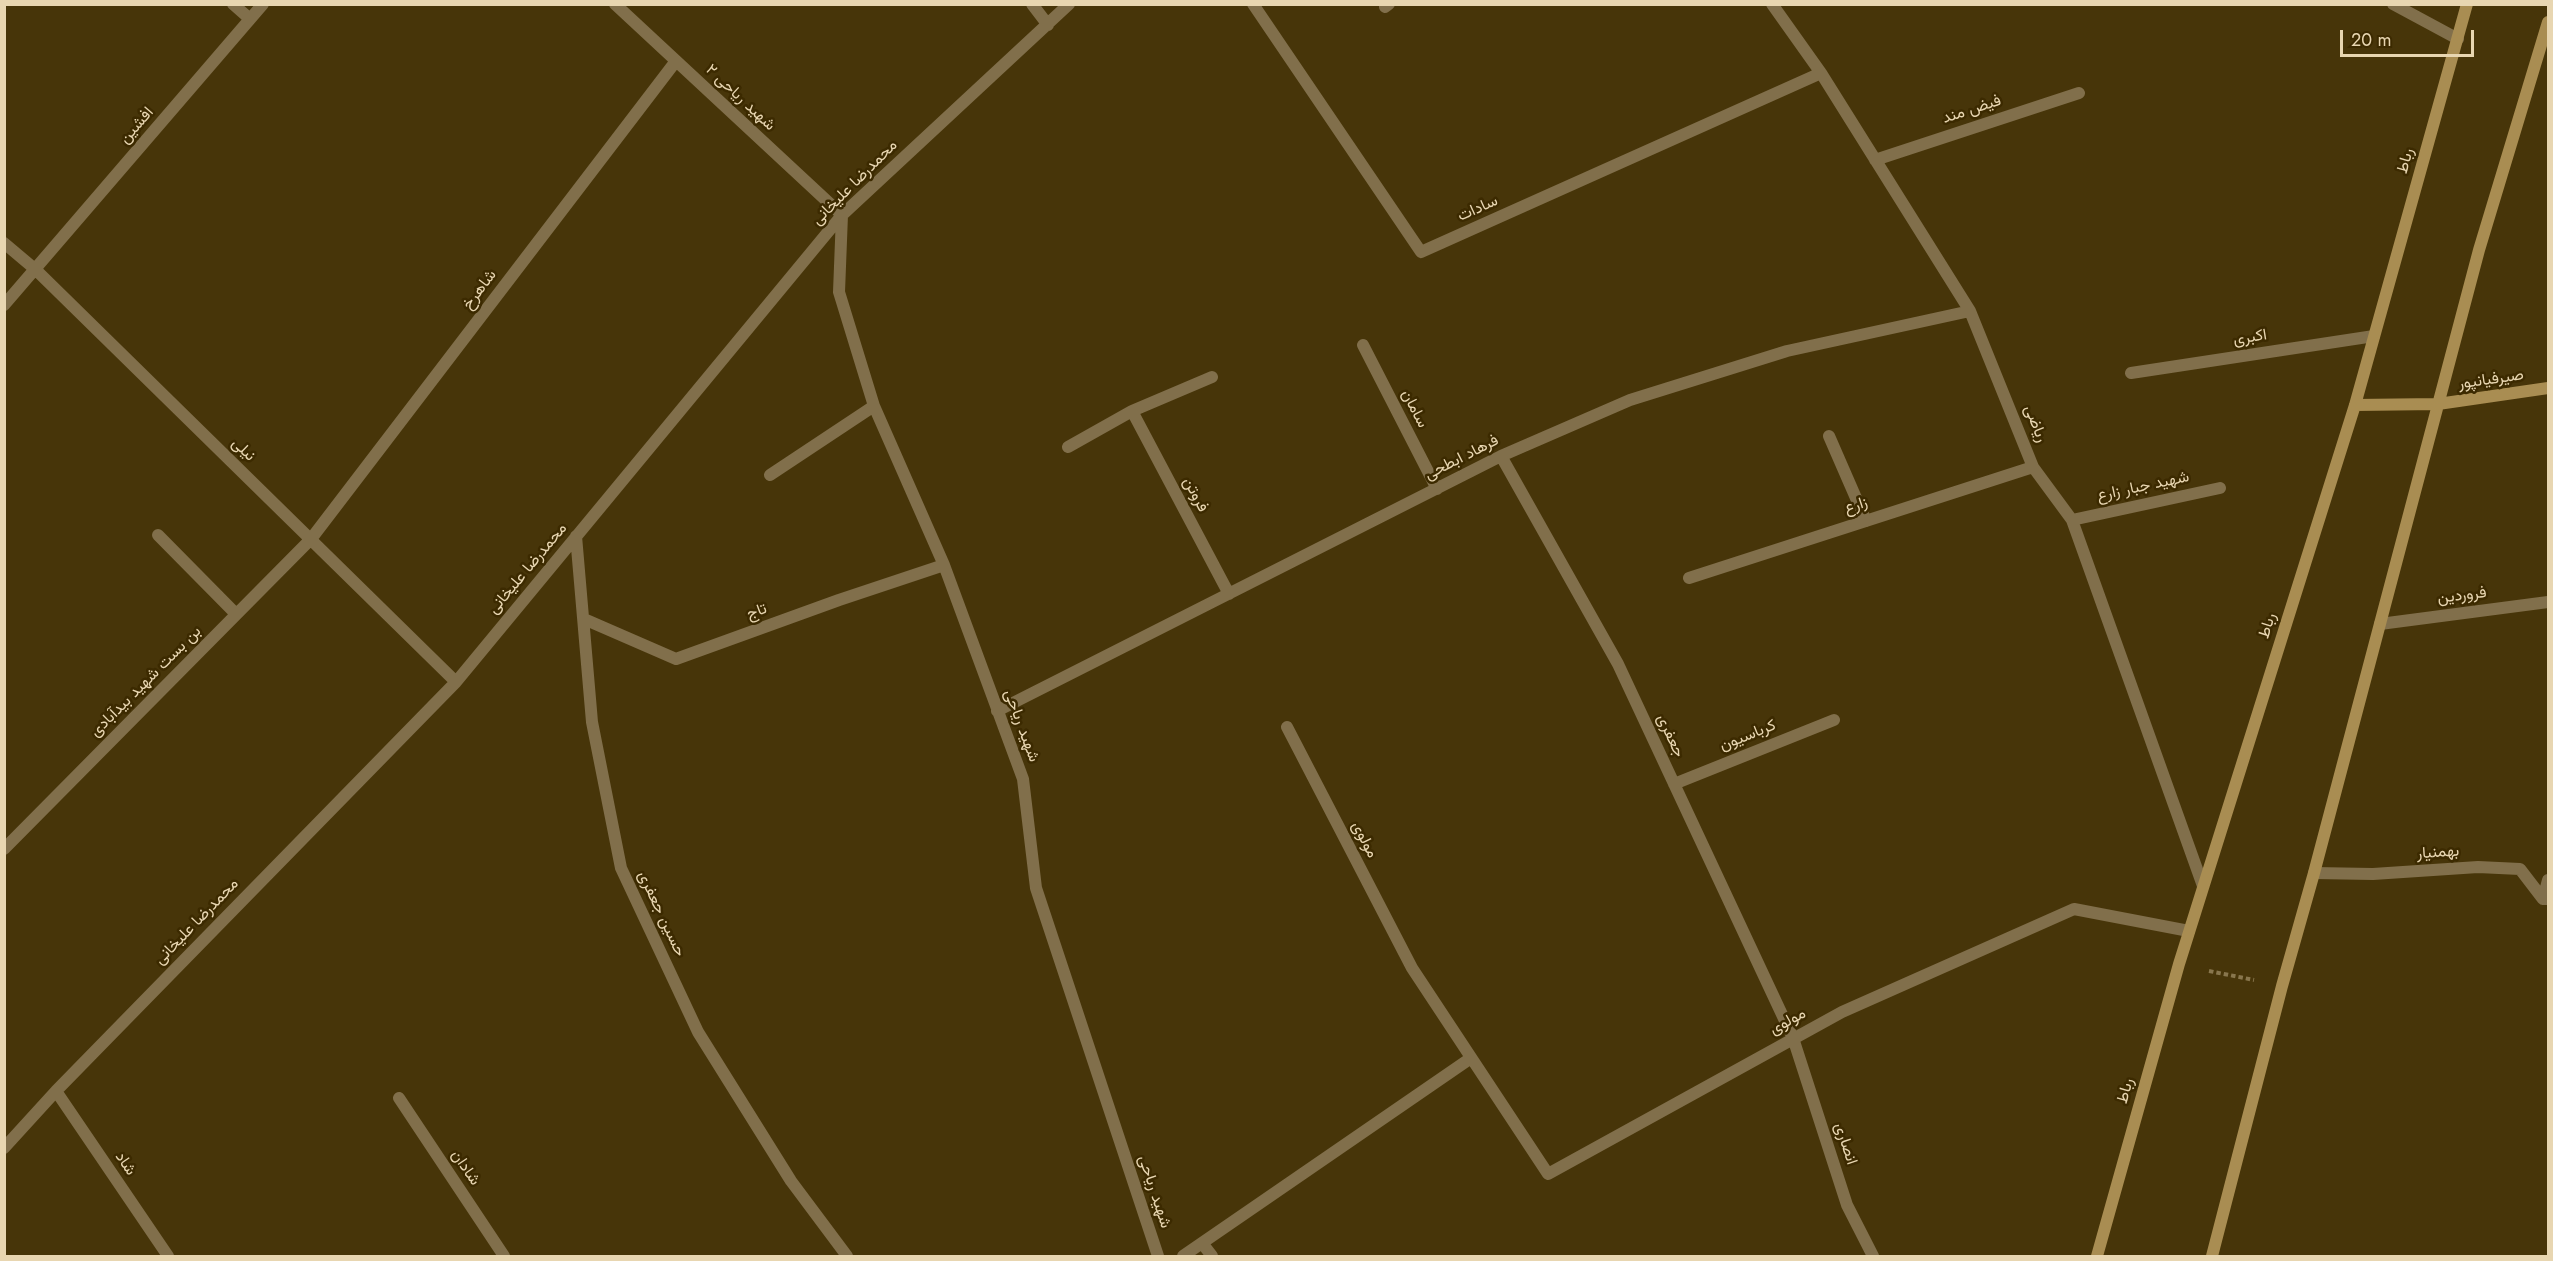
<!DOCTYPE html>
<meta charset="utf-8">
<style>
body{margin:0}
#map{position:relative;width:2553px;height:1261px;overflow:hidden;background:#473509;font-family:Jost,sans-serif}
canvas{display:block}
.frame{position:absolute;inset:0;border:6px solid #e8d6b1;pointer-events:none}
.scale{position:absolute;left:2340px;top:30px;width:134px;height:27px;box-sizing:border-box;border:3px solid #e8d6b1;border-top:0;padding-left:8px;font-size:18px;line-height:21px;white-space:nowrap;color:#e8d6b1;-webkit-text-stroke:4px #3c2a00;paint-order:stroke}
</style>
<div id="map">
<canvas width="2553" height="1261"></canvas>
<div class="frame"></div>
<div class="scale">20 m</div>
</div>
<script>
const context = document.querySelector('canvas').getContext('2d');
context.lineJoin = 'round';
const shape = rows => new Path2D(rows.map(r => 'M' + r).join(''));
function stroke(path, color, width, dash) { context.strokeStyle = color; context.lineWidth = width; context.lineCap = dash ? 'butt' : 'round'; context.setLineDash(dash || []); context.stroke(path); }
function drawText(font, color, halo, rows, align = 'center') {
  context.font = font + ' Jost,Vazirmatn,sans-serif'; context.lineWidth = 5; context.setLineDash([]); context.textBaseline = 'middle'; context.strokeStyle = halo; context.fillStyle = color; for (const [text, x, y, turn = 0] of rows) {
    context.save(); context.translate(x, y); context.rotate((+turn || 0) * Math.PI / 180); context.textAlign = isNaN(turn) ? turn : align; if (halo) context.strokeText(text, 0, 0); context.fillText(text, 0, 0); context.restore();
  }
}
stroke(shape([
 [2209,971,2254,980]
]), '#88764d', 4, [4.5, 3]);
stroke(shape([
 [233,4,250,19],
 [615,4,842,215,839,292,874,406,944,565,1023,779,1036,888,1158,1256],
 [1032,4,1048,25],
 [1253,4,1421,252,1821,73],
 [1772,4,1821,73,1970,311,2033,467,2072,520,2203,886],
 [2393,4,2458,39],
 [1385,7,1389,4],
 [1875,160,2079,93],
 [4,243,36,270,456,682],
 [4,305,263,4],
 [1363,345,1437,489],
 [2131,373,2374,336],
 [1132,411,1229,594],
 [1829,436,1866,521],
 [1068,447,1132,411,1212,377],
 [1501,456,1618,664,1793,1038,1847,1205,1873,1256],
 [770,475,874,406],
 [2072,520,2220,488],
 [158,535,236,614],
 [576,536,592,722,621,868,698,1032,791,1181,847,1256],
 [1689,578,2033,467],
 [584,619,676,659,839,600,944,565],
 [2380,624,2548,602],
 [997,711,1501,456,1630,400,1787,351,1970,311],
 [1287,727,1412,968,1548,1174,1842,1012,2074,909,2189,931],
 [1674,784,1834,720],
 [4,849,311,539,676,61],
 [2314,873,2373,874,2478,867,2520,869,2543,899,2548,899],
 [2543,899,2548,880],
 [56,1091,168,1256],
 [399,1098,504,1256],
 [4,1148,56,1091,456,682,842,215,1069,4],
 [1202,1243,1212,1256],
 [1183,1256,1471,1058]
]), '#816f4b', 12);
stroke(shape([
 [2355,405,2438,404,2548,388],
 [2097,1256,2179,964,2355,405,2467,4],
 [2212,1256,2282,986,2314,873,2479,250,2548,22]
]), '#a98d52', 12);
drawText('16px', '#e8d6b1', '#3c2a00', [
 ["شهید ریاحی ۲",740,98,43],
 ["فیض مند",1972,110,-18],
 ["افشین",137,126,-49],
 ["رباط",2406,161,-74],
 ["محمدرضا علیخانی",855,183,-45],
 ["سادات",1478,209,-24],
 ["شاهرخ",480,290,-53],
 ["اکبری",2250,338,-9],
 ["صیرفیانپور",2491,380,-8],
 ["سامان",1414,409,63],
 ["ریاضی",2035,424,69],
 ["نیلی",243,450,44],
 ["فرهاد ابطحی",1462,458,-27],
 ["شهید جبار زارع",2143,487,-12],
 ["فروتن",1195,495,62],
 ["زارع",1856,506,-18],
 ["محمدرضا علیخانی",528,569,-50],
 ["فروردین",2462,596,-7],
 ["تاج",757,612,-20],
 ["رباط",2268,626,-72],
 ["بن بست شهید بیدآبادی",146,682,-45],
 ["شهید ریاحی",1021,726,70],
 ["جعفری",1670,736,65],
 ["کرباسیون",1748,736,-22],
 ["مولوی",1364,840,63],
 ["بهمنیار",2438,853,-4],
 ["حسین جعفری",661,914,65],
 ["محمدرضا علیخانی",197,922,-46],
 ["مولوی",1788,1022,-29],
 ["رباط",2126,1091,-74],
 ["انصاری",1845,1144,72],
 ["شاد",125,1164,56],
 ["شادان",465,1168,56],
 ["شهید ریاحی",1154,1192,72]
]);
</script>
